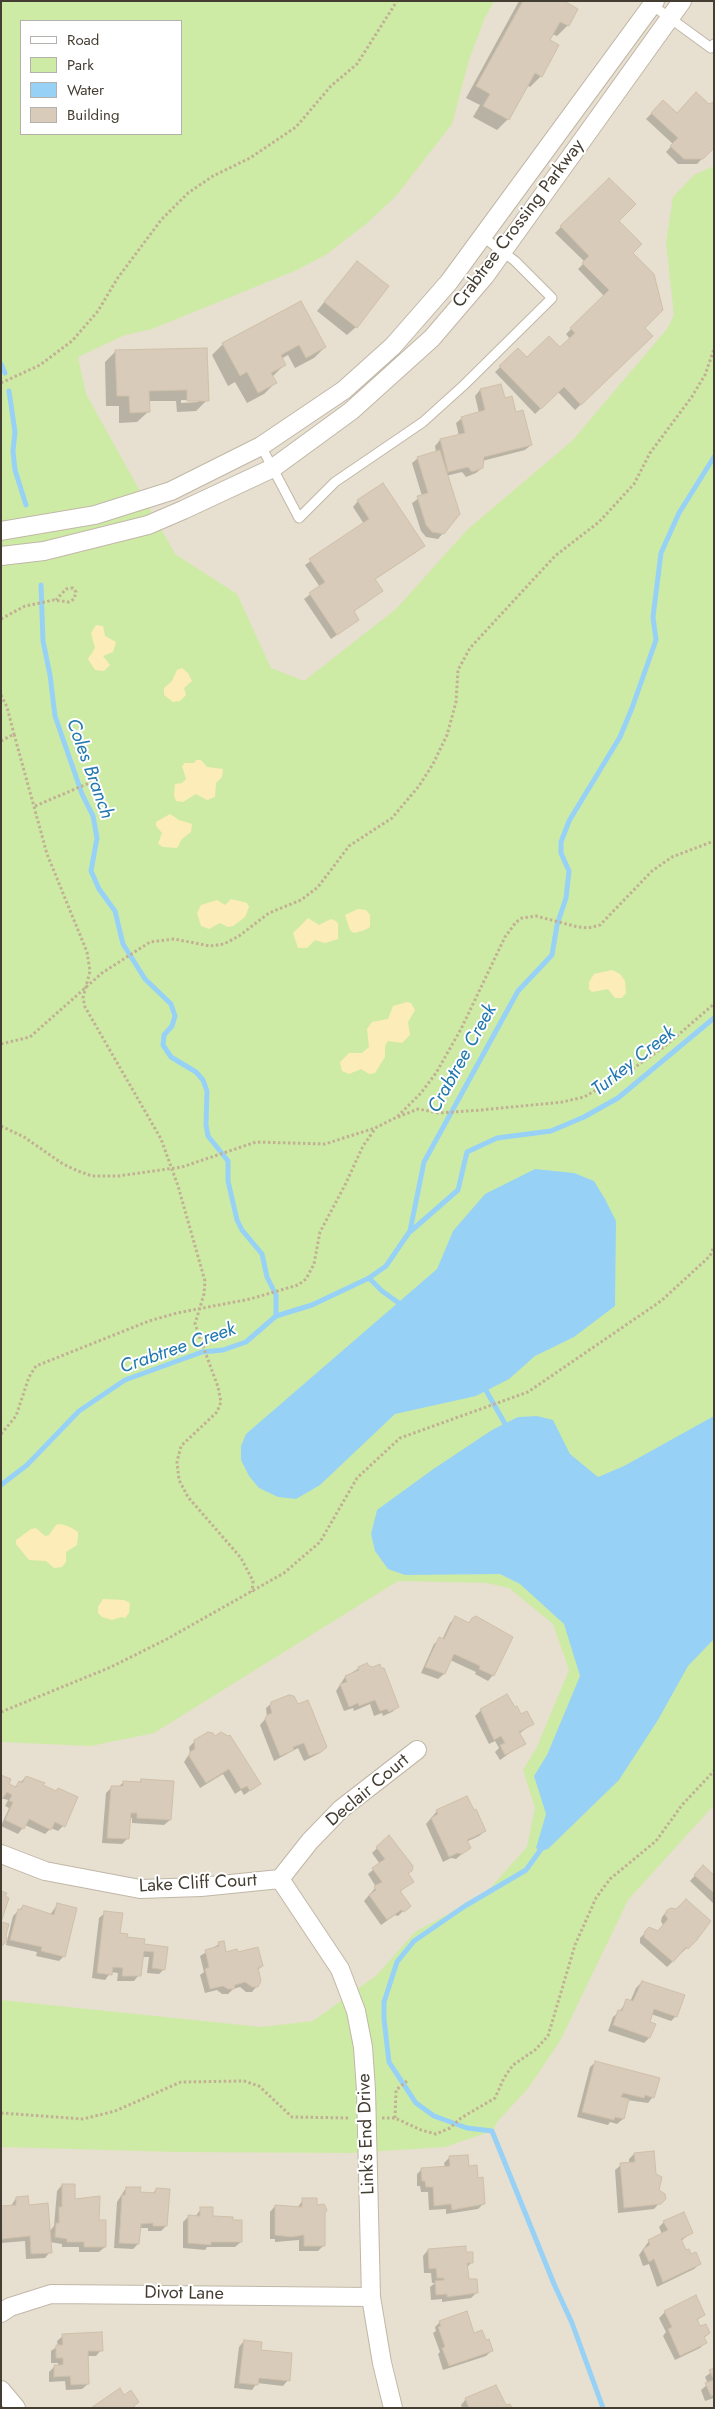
<!DOCTYPE html>
<style>
body{margin:0}
#map{position:relative;width:715px;height:2409px;overflow:hidden;background:#f3ede2;font-family:Jost,sans-serif}
canvas{display:block}
.frame{position:absolute;inset:0;border:2px solid #443d32;pointer-events:none}
.legend{position:absolute;left:20px;top:20px;width:162px;height:115px;box-sizing:border-box;background:#fff;border:1px solid #b4b1ad;margin:0;padding:6px 9px;list-style:none;font-size:15px;color:#443d32}
.legend li{display:flex;align-items:center;gap:10px;height:25px}
.legend b{width:25px;border:1px solid #b4b1ad}
</style>
<div id="map">
<canvas width="715" height="2409"></canvas>
<div class="frame"></div>
<ul class="legend">
<li><b style="height:6px;background:#fff"></b>Road</li>
<li><b style="height:14px;background:#ceeba6"></b>Park</li>
<li><b style="height:14px;background:#97d2f6"></b>Water</li>
<li><b style="height:14px;background:#d8cbb9"></b>Building</li>
</ul>
</div>
<script>
const context = document.querySelector('canvas').getContext('2d');
context.lineJoin = 'round';
function fill(path, color) { context.fillStyle = color; context.fill(path, 'evenodd'); }
const shape = rows => new Path2D(rows.map(r => 'M' + r).join(''));
function stroke(path, color, width, dash) { context.strokeStyle = color; context.lineWidth = width; context.lineCap = dash ? 'butt' : 'round'; context.setLineDash(dash || []); context.stroke(path); }
function drawText(font, color, halo, rows, align = 'center') {
  context.font = font + ' Jost,sans-serif'; context.lineWidth = 4; context.setLineDash([]); context.textBaseline = 'middle'; context.strokeStyle = halo; context.fillStyle = color; for (const [text, x, y, turn = 0] of rows) {
    context.save(); context.translate(x, y); context.rotate((+turn || 0) * Math.PI / 180); context.textAlign = isNaN(turn) ? turn : align; if (halo) context.strokeText(text, 0, 0); context.fillText(text, 0, 0); context.restore();
  }
}
fill(shape([
 [1,1,714,1,714,2408,1,2408],
 [21,21,181,21,181,134,21,134]
]), '#e7dfcf');
fill(shape([
 [1,1,494,1,484,20,469,60,452,124,396,196,366,224,327,254,297,270,152,329,125,335,78,357,86,394,175,554,237,594,271,668,304,681,396,609,468,529,572,441,667,329,674,315,666,243,673,197,694,175,714,166,714,1805,628,1900,560,2041,529,2087,498,2121,492,2131,445,2147,350,2153,176,2152,1,2147,1,2000,261,2027,313,2021,377,1975,415,1932,485,1894,527,1847,535,1808,523,1770,536,1749,569,1670,553,1624,509,1588,487,1583,398,1581,154,1733,91,1746,1,1742],
 [21,21,181,21,181,134,21,134]
]), '#ceeba6');
fill(shape([
 [96,625,103,626,105,636,116,642,113,652,103,656,110,665,104,671,95,670,88,659,95,648,91,633],
 [182,668,188,673,192,681,184,688,186,695,180,701,173,702,164,695,164,688,172,681,177,670],
 [196,760,201,760,207,767,223,769,222,777,216,783,215,797,207,800,196,794,183,802,176,801,174,796,175,784,182,783,186,779,182,766,185,763,194,763],
 [170,814,179,820,192,824,191,832,182,839,177,848,163,847,158,844,162,833,156,826,156,822],
 [231,899,247,903,249,907,245,917,233,926,228,927,220,923,209,929,201,926,197,913,201,905,217,900,225,905],
 [358,909,366,910,370,915,370,927,365,930,354,933,350,930,345,915],
 [308,918,319,925,331,919,334,920,338,923,338,939,325,943,315,940,307,948,298,948,293,933],
 [612,970,620,974,625,981,626,993,622,998,615,998,608,989,592,992,589,989,589,982,594,974],
 [407,1002,411,1003,415,1010,408,1022,410,1035,402,1043,388,1041,385,1046,385,1057,375,1073,369,1074,361,1069,349,1074,342,1071,340,1062,349,1053,362,1053,369,1047,367,1029,372,1022,388,1019,393,1006],
 [61,1524,70,1527,78,1532,78,1537,77,1545,66,1552,66,1562,62,1567,54,1568,46,1561,29,1560,16,1544,16,1540,31,1529,36,1528,45,1536,49,1535,56,1525],
 [103,1599,124,1600,130,1603,129,1613,125,1618,121,1617,112,1620,102,1617,98,1613,98,1607]
]), '#fcecb8');
fill(shape([
 [535,1169,574,1173,594,1181,605,1199,616,1221,615,1306,574,1337,535,1356,509,1379,476,1396,395,1414,320,1485,296,1499,278,1497,259,1488,249,1476,241,1460,241,1446,246,1434,437,1269,453,1231,485,1194],
 [537,1416,553,1420,570,1454,598,1477,624,1466,714,1416,714,1639,688,1666,658,1720,619,1780,548,1849,541,1851,536,1848,546,1814,534,1776,547,1755,580,1676,564,1624,520,1584,500,1574,405,1575,388,1569,375,1551,371,1534,377,1510,432,1470,492,1430,518,1417]
]), '#97d2f6');
fill(shape([
 [519,1,562,1,576,9,568,25,557,36,552,34,549,41,541,76,530,87,526,85,508,119,497,130,473,117,480,105,466,98],
 [663,102,677,114,709,106,713,147,697,164,678,164,666,152,673,144,646,119],
 [609,179,617,221,631,253,643,328,652,336,575,410,558,392,535,414,495,372,518,350,527,359,560,349,570,339,566,334,604,296,578,269,585,262,555,233],
 [357,262,356,327,347,335,317,311],
 [301,302,325,347,314,358,295,368,288,355,281,359,284,365,272,377,275,383,264,394,247,403,235,382,228,386,212,355,223,344],
 [116,351,207,400,196,411,177,412,176,401,148,401,149,411,137,422,119,423,119,406,106,406,105,362],
 [181,400,198,400,198,402,181,403],
 [500,385,504,400,516,413,531,445,525,450,482,461,482,468,476,473,466,477,462,472,446,476,443,533,438,539,426,537,421,531,412,503,422,496,412,463,418,458,436,452,435,446,440,440,459,436,456,423,462,418,479,413,475,396,480,390],
 [358,501,418,551,374,580,382,591,353,612,358,620,331,639,304,599,320,587,305,565,364,524,353,507],
 [455,1618,468,1623,472,1619,493,1675,488,1681,475,1674,476,1672,450,1660,444,1674,438,1679,421,1673,434,1644,440,1639,442,1640,450,1623],
 [359,1668,398,1707,392,1712,383,1716,382,1713,374,1716,370,1704,354,1711,353,1708,344,1711,336,1691,345,1677],
 [272,1703,326,1747,320,1753,304,1761,298,1748,274,1761,260,1725,267,1717,266,1708],
 [481,1710,520,1716,533,1723,519,1734,524,1743,500,1760,495,1752,499,1748,495,1741,489,1744,475,1716],
 [195,1741,259,1784,244,1795,241,1790,235,1794,223,1774,200,1788,184,1762,190,1753,189,1747],
 [1,1776,7,1785,14,1788,26,1777,42,1786,63,1826,58,1831,51,1828,45,1834,25,1825,18,1834,1,1826,9,1808,5,1806,8,1800,1,1798],
 [141,1780,170,1820,164,1825,132,1823,132,1818,129,1818,128,1838,122,1844,102,1843,106,1793,112,1787,118,1787,124,1782,139,1783],
 [437,1811,485,1831,479,1836,466,1842,469,1848,456,1859,451,1858,443,1862,426,1824],
 [389,1837,411,1871,407,1874,412,1881,400,1892,409,1905,398,1916,395,1915,381,1925,364,1901,376,1887,368,1874,380,1864,372,1853],
 [703,1867,714,1876,714,1904,690,1881],
 [57,1905,64,1956,59,1961,36,1956,37,1952,6,1945,13,1916,23,1906,50,1915],
 [667,1911,695,1940,667,1967,640,1943,640,1938,649,1929,657,1932,663,1925,661,1921,662,1917],
 [105,1913,119,1934,126,1939,143,1946,167,1948,164,1969,159,1974,147,1973,149,1957,142,1957,139,1975,134,1981,117,1981,118,1973,111,1972,105,1980,92,1978,99,1918],
 [219,1944,225,1953,262,1966,257,1971,257,1986,252,1992,246,1992,240,1987,233,1989,228,1994,222,1994,217,1990,205,1993,200,1975,204,1972,200,1956],
 [642,1982,676,2016,671,2021,651,2014,648,2023,649,2038,644,2043,608,2031,613,2017,619,2012,627,2001,630,2002,636,1988],
 [596,2062,653,2097,648,2103,627,2100,623,2119,617,2124,610,2122,608,2125,577,2117,590,2067],
 [634,2154,664,2198,654,2209,618,2213,615,2170,621,2165,629,2164,629,2159],
 [450,2157,468,2167,477,2179,484,2203,478,2209,446,2214,446,2209,429,2210,428,2192,421,2192,420,2186,417,2186,417,2174,422,2169,445,2167,444,2163],
 [62,2185,73,2200,98,2221,105,2247,99,2252,79,2252,79,2247,62,2247,62,2244,49,2242,50,2252,45,2258,26,2259,25,2241,1,2243,1,2207,11,2206,16,2198,27,2206,49,2232,54,2226,57,2191],
 [126,2188,139,2193,152,2194,156,2190,166,2226,161,2231,148,2231,148,2228,139,2228,138,2244,133,2249,114,2248,117,2202],
 [303,2200,324,2213,324,2245,318,2251,299,2251,299,2240,275,2242,275,2239,270,2239,270,2212,275,2206,297,2208],
 [201,2209,211,2218,241,2242,235,2247,207,2247,205,2250,183,2248,183,2222,189,2216,195,2217],
 [664,2222,691,2233,681,2241,685,2251,700,2263,694,2269,657,2287,649,2264,643,2266,639,2255,649,2241,662,2234,659,2227],
 [428,2250,465,2253,472,2262,467,2267,468,2281,477,2292,471,2298,442,2302,442,2299,431,2300,430,2287,435,2283,432,2283,431,2273,424,2273,423,2256],
 [665,2312,704,2315,696,2321,699,2328,709,2333,703,2339,705,2343,700,2348,675,2360,663,2336,666,2332,659,2318],
 [440,2322,473,2334,491,2351,486,2356,443,2370,438,2354,440,2352,433,2333,436,2331,435,2327],
 [63,2336,101,2350,96,2356,87,2356,88,2384,82,2389,66,2390,65,2381,49,2382,49,2372,54,2367,58,2367,58,2363,51,2363,51,2351,58,2346,57,2341],
 [244,2341,260,2351,288,2380,283,2386,257,2383,252,2390,234,2388,239,2347],
 [714,2370,714,2398,705,2401,701,2390,708,2384,705,2377],
 [466,2399,505,2407,511,2408,462,2408,461,2405]
]), '#0003');
stroke(shape([
 [1,364,5,373],
 [9,391,15,432,13,451,15,470,26,505],
 [41,585,43,641,50,675,55,716,82,794,93,816,97,838,91,871,99,889,115,911,123,944,145,979,171,1004,175,1016,172,1026,164,1035,163,1045,171,1057,196,1072,203,1080,207,1091,206,1125,208,1136,228,1161,228,1181,237,1220,242,1230,262,1254,267,1277,276,1295,276,1316],
 [411,1231,458,1190,467,1152,497,1138,551,1131,584,1117,618,1098,714,1018],
 [369,1278,382,1291,403,1306],
 [484,1387,508,1429],
 [1,1485,27,1465,79,1411,125,1380,202,1352,223,1350,246,1342,276,1316,312,1305,369,1278,386,1266,410,1231,424,1162,518,991,552,955,557,925,566,898,569,871,561,853,561,842,569,821,620,737,632,708,656,640,653,617,661,553,679,513,714,457],
 [544,1845,526,1870,465,1906,414,1941,397,1962,384,2002,384,2019,389,2062,416,2103,434,2116,467,2128,492,2131,554,2284,572,2323,603,2408]
]), '#97d2f6', 5);
const building = shape([
 [523,1,564,1,578,9,569,26,560,22,550,40,559,45,542,77,535,73,509,120,483,106,490,94,476,86,523,1],
 [696,92,709,104,714,102,714,148,703,159,684,159,670,146,678,138,651,113,663,100,677,113,696,92],
 [609,178,636,204,619,221,642,244,633,253,654,274,663,310,645,328,653,336,581,405,564,387,541,409,499,366,518,348,527,357,549,336,560,347,575,333,570,328,609,290,582,263,589,256,560,226,609,178],
 [357,261,389,286,357,328,324,302,357,261],
 [301,301,326,347,306,358,299,345,281,355,286,365,271,373,277,383,258,393,247,372,240,376,222,343,301,301],
 [207,348,209,401,187,401,187,390,149,391,150,412,130,413,129,396,117,396,115,350,207,348],
 [501,384,505,398,512,396,516,412,523,410,532,445,484,457,483,468,472,472,468,467,448,472,440,439,465,433,461,417,485,410,480,389,501,384],
 [440,450,460,514,444,534,432,532,426,525,417,496,428,493,417,457,440,450],
 [383,483,425,546,375,579,383,591,354,611,359,620,337,635,309,593,325,582,309,559,369,519,357,500,383,483],
 [455,1616,469,1623,472,1618,476,1616,513,1637,494,1676,479,1669,480,1666,454,1654,445,1674,425,1667,439,1637,444,1639,455,1616],
 [367,1663,369,1666,373,1667,380,1664,381,1668,384,1668,399,1707,389,1712,387,1709,380,1711,375,1700,359,1706,358,1703,349,1707,340,1684,347,1682,345,1676,359,1670,358,1667,367,1663],
 [507,1694,515,1707,517,1706,521,1714,527,1711,534,1724,519,1732,526,1744,505,1755,500,1745,505,1743,501,1736,494,1740,480,1709,507,1694],
 [289,1695,294,1696,298,1704,308,1700,327,1747,321,1752,309,1756,304,1743,293,1747,294,1750,280,1756,265,1719,267,1715,272,1713,270,1706,271,1702,289,1695],
 [208,1732,213,1733,215,1736,221,1732,228,1736,230,1735,261,1784,250,1791,247,1786,241,1789,229,1769,206,1783,189,1756,190,1752,195,1749,194,1740,208,1732],
 [1,1775,11,1779,9,1784,16,1787,19,1781,22,1783,26,1776,45,1783,43,1785,56,1791,58,1788,78,1797,65,1827,55,1822,51,1830,29,1819,24,1829,5,1820,13,1802,9,1801,12,1795,7,1792,3,1798,1,1797,1,1775],
 [141,1779,174,1781,171,1820,137,1818,137,1813,131,1813,129,1839,107,1838,111,1786,123,1786,123,1781,141,1782,141,1779],
 [467,1796,474,1810,476,1809,486,1831,467,1840,471,1848,462,1854,457,1853,449,1857,431,1818,438,1814,436,1810,467,1796],
 [389,1835,413,1866,412,1871,408,1873,414,1882,400,1891,411,1906,409,1908,404,1912,401,1910,387,1920,369,1895,376,1890,374,1886,382,1882,372,1868,385,1859,376,1847,389,1835],
 [703,1865,714,1875,714,1893,694,1875,703,1865],
 [1,1891,7,1893,5,1896,9,1898,1,1922,9,1924,6,1935,7,1941,1,1947,1,1891],
 [686,1899,711,1921,696,1941,688,1949,686,1947,673,1962,644,1937,645,1931,649,1927,658,1931,668,1919,665,1915,667,1910,671,1908,676,1909,686,1899],
 [57,1903,77,1908,65,1957,41,1951,42,1947,10,1940,18,1909,21,1910,23,1905,54,1915,57,1903],
 [104,1911,123,1913,120,1933,128,1934,127,1937,145,1939,144,1944,168,1947,165,1970,152,1968,154,1952,144,1951,141,1976,122,1976,123,1968,113,1967,112,1975,97,1973,104,1911],
 [224,1941,226,1952,237,1949,238,1952,258,1947,263,1966,258,1968,261,1981,258,1987,252,1987,245,1982,235,1985,234,1989,228,1989,223,1986,210,1989,205,1969,209,1967,205,1950,219,1946,218,1942,224,1941],
 [642,1981,685,1995,677,2017,654,2009,650,2022,656,2024,650,2038,613,2025,618,2010,622,2011,626,1999,633,2001,642,1981],
 [595,2061,660,2078,654,2098,645,2095,644,2098,623,2093,621,2097,629,2099,624,2119,615,2117,614,2120,582,2112,595,2061],
 [654,2151,656,2174,662,2177,659,2190,665,2194,666,2199,661,2204,624,2208,620,2163,635,2162,634,2153,654,2151],
 [468,2155,469,2166,477,2165,478,2178,483,2177,485,2204,452,2210,451,2204,434,2206,433,2187,426,2187,425,2181,422,2181,421,2168,450,2166,449,2156,468,2155],
 [62,2184,75,2184,75,2199,100,2196,99,2220,106,2220,106,2247,84,2247,84,2242,67,2242,67,2239,55,2237,56,2223,59,2223,59,2207,62,2207,62,2184],
 [126,2187,141,2187,140,2192,155,2193,156,2188,170,2189,167,2226,153,2226,153,2223,141,2224,139,2244,119,2243,122,2195,125,2195,126,2187],
 [28,2196,29,2205,48,2203,52,2253,31,2254,30,2236,2,2239,1,2206,16,2205,16,2197,28,2196],
 [302,2198,317,2198,317,2205,324,2204,327,2210,325,2213,325,2246,304,2246,304,2235,291,2237,275,2235,275,2205,302,2207,302,2198],
 [200,2207,213,2207,213,2216,233,2217,233,2220,242,2220,242,2242,211,2242,211,2245,188,2243,188,2215,200,2216,200,2207],
 [684,2212,693,2233,681,2239,686,2250,689,2249,691,2254,696,2252,701,2264,663,2282,654,2259,649,2262,643,2249,650,2245,648,2240,668,2230,663,2221,684,2212],
 [466,2246,466,2252,473,2252,473,2263,467,2263,469,2279,477,2279,478,2293,447,2297,447,2294,436,2295,435,2281,444,2280,444,2278,437,2278,436,2268,429,2269,428,2249,466,2246],
 [696,2295,705,2315,697,2319,700,2326,706,2324,710,2333,704,2337,707,2343,680,2356,668,2329,672,2327,664,2311,696,2295],
 [467,2311,474,2333,482,2330,486,2340,489,2339,493,2351,449,2366,442,2348,445,2347,438,2327,441,2326,439,2321,467,2311],
 [102,2332,103,2351,88,2351,89,2384,71,2385,70,2376,54,2377,54,2365,63,2365,63,2358,56,2358,56,2345,63,2345,62,2334,102,2332],
 [244,2340,262,2342,261,2350,292,2353,290,2381,259,2378,258,2385,239,2383,244,2340],
 [714,2368,714,2395,711,2396,705,2383,714,2380,709,2370,714,2368],
 [496,2385,506,2405,510,2404,512,2408,469,2408,465,2398,496,2385],
 [120,2388,124,2395,131,2390,139,2402,134,2406,135,2408,91,2408,120,2388]
]);
fill(building, '#d8cbb9');
stroke(building, '#d0c0a9', 1);
const service = shape([
 [652,5,711,48,714,44],
 [261,446,299,518,335,482,423,422,464,385,552,298,515,261,483,237]
]);
const minor = shape([
 [1,531,95,515,171,491,261,446,344,390,393,346,449,282,655,1],
 [1,556,44,551,148,525,183,510,273,468,351,411,432,338,485,276,682,1],
 [1,1854,45,1871,140,1889,201,1887,280,1879],
 [280,1879,340,1969,356,2011,363,2047,366,2090,371,2297,382,2363,393,2408],
 [280,1879,310,1841,341,1809,417,1750],
 [1,2313,10,2307,51,2294,371,2297],
 [1,2390,16,2408]
]);
stroke(service, '#c1b7a7', 11);
stroke(minor, '#c1b7a7', 20);
stroke(shape([
 [1,383,40,365,72,341,98,311,117,279,161,220,188,193,213,176,250,158,296,127,331,86,357,64,397,1],
 [1,619,25,606,54,600,69,602,74,599,76,592,73,588,66,589,56,600],
 [1,695,7,707,14,734],
 [1,741,14,734,47,854,87,952,90,971,83,998,85,1007,161,1139,178,1186,205,1281,204,1294,195,1324,218,1387,221,1402,217,1412,181,1446,177,1462,179,1480,188,1497,241,1558,253,1581,252,1592],
 [35,806,94,781],
 [1,1044,30,1037,102,973,150,942,174,939,210,946,224,944,239,936,269,913,301,900,318,887,349,846,392,818,419,786,433,764,447,735,456,702,458,670,470,648,555,556,599,522,634,484,650,453,691,398,705,375,714,349],
 [398,1117,418,1109,439,1113,482,1110,562,1102,584,1097,631,1070,664,1047,714,1004],
 [1,1126,24,1137,63,1164,78,1171,92,1176,118,1176,182,1167,256,1142,325,1144,375,1128,397,1117,421,1093,436,1073,461,1029,505,937,516,922,522,918,536,916,578,927,588,928,600,925,652,871,672,857,714,841],
 [1,1434,16,1416,29,1377,36,1366,149,1321,177,1313,250,1299,298,1285,306,1279,314,1264,320,1232,345,1185,363,1146,375,1129],
 [1,1712,111,1667,167,1639,284,1573,320,1542,357,1478,400,1438,528,1392,661,1301,710,1256,714,1246],
 [1,2113,83,2119,115,2111,181,2082,244,2081,259,2086,292,2117,350,2118],
 [382,2118,395,2118,421,2130,436,2134,450,2128,461,2118,495,2098,504,2078,513,2065,535,2050,548,2036,575,1945,596,1898,610,1879,656,1841,682,1805,714,1771],
 [395,2118,396,2090,407,2081]
]), '#c2b094', 3, [2.5, 2.5]);
stroke(service, '#fff', 9);
stroke(minor, '#fff', 18);
drawText('18px', '#443d32', '#fff', [
 ["Crabtree Crossing Parkway",519,224,-53],
 ["Declair Court",368,1791,-40],
 ["Lake Cliff Court",198,1884,-3],
 ["Link's End Drive",367,2134,-92],
 ["Divot Lane",184,2294,1]
]);
drawText('italic 19px', '#2278b0', '#fff', [
 ["Coles Branch",89,769,70],
 ["Crabtree Creek",463,1059,-61],
 ["Turkey Creek",634,1062,-38],
 ["Crabtree Creek",178,1349,-19]
]);
</script>
